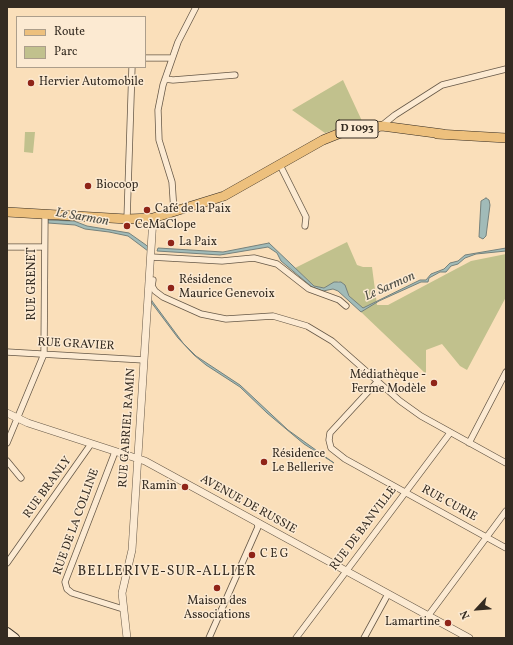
<!DOCTYPE html>
<meta charset="utf-8">
<style>
body{margin:0}
#map{position:relative;width:513px;height:645px;overflow:hidden;background:#fadfba;font-family:Vollkorn,serif}
canvas{display:block}
.frame{position:absolute;inset:0;border:8px solid #342b21;pointer-events:none}
.legend{position:absolute;left:16px;top:16px;width:130px;height:52px;box-sizing:border-box;background:#fcead2;border:1px solid #ac9e8b;margin:0;padding:5px 7px;list-style:none;font-size:12px;color:#342b21}
.legend li{display:flex;align-items:center;gap:8px;height:20px}
.legend b{width:20px;border:1px solid #ac9e8b}
.north{position:absolute;left:457px;top:589px;width:40px;height:40px;-webkit-text-stroke:3px #fcead2;paint-order:stroke;rotate:244deg;font-size:11px;font-weight:700;line-height:16px;text-align:center;color:#342b21}
.north::after{content:'';display:block;margin:auto;width:14px;height:18px;background:#342b21;clip-path:polygon(50% 0,100% 100%,50% 72%,0 100%)}
</style>
<div id="map">
<canvas width="513" height="645"></canvas>
<div class="frame"></div>
<ul class="legend">
<li><b style="height:5px;background:#edc07d"></b>Route</li>
<li><b style="height:11px;background:#c1c18d"></b>Parc</li>
</ul>
<div class="north">N</div>
</div>
<script>
const context = document.querySelector('canvas').getContext('2d');
context.lineJoin = 'round';
function fill(path, color) { context.fillStyle = color; context.fill(path, 'evenodd'); }
const shape = rows => new Path2D(rows.map(r => 'M' + r).join(''));
function stroke(path, color, width, dash) { context.strokeStyle = color; context.lineWidth = width; context.lineCap = dash ? 'butt' : 'round'; context.setLineDash(dash || []); context.stroke(path); }
function drawText(font, color, halo, rows, align = 'center') {
  context.font = font + ' Vollkorn,serif'; context.lineWidth = 3; context.setLineDash([]); context.textBaseline = 'middle'; context.strokeStyle = halo; context.fillStyle = color; for (const [text, x, y, turn = 0] of rows) {
    context.save(); context.translate(x, y); context.rotate((+turn || 0) * Math.PI / 180); context.textAlign = isNaN(turn) ? turn : align; if (halo) context.strokeText(text, 0, 0); context.fillText(text, 0, 0); context.restore();
  }
}
fill(shape([
 [343,80,362,121,325,133,292,110],
 [25,132,35,132,33,153,24,152],
 [347,242,357,265,363,267,372,267,377,305,388,305,471,261,506,254,506,297,467,370,460,366,442,344,426,350,426,374,361,312,339,281,324,288,314,286,295,268]
]), '#c1c18d');
const water = shape([
 [486,198,489,200,490,205,486,236,483,239,479,237,481,201,486,198],
 [48,220,74,221,87,226,129,233,146,245,148,247,148,251,128,236,109,232,85,229,75,225,48,223,48,220],
 [269,243,314,286,324,288,334,282,341,282,345,285,349,296,363,308,420,280,426,280,431,274,444,269,450,263,458,261,465,255,506,248,506,251,476,254,465,258,458,264,451,266,446,272,440,272,429,278,428,282,421,282,379,301,361,312,338,291,333,289,323,291,312,287,281,261,277,253,268,247,220,255,157,251,158,248,223,252,269,243],
 [152,301,183,343,196,356,240,385,288,430,334,463,304,444,267,413,240,387,206,365,194,355,178,338,151,302,152,301]
]);
fill(water, '#a1bbb8');
stroke(water, '#75817c', 1);
const minor = shape([
 [145,58,172,58],
 [165,79,173,80,235,75],
 [375,131,395,115,442,85,506,69],
 [280,165,306,217,305,226],
 [174,212,172,182,159,140,158,110,163,85,178,42,196,7],
 [127,219,132,67],
 [7,247,44,247],
 [151,257,222,261,254,258,277,264,309,289,339,300,346,306],
 [153,280,152,286,155,291,163,297,201,314,226,319,273,316,307,326,332,341,400,401,421,416,506,463],
 [7,352,144,360],
 [378,381,330,433,329,440,331,448,345,459,506,548],
 [7,443,44,354,45,215],
 [469,443,506,372],
 [115,452,65,582,67,589,72,593,123,609],
 [7,461,21,478],
 [7,563,91,444],
 [428,616,506,511],
 [209,638,258,527,257,522],
 [296,638,450,433],
 [364,638,388,594]
]);
const tertiary = shape([
 [7,413,28,423,145,461,469,638],
 [127,638,122,593,132,550,153,218]
]);
const secondary = shape([
 [7,632,15,638]
]);
const primary = shape([
 [437,134,506,138],
 [7,212,127,219,153,218,224,196,323,140,338,134,357,129,382,126,443,134]
]);
stroke(minor, '#665847', 7);
stroke(tertiary, '#665847', 8);
stroke(secondary, '#342b21', 10);
stroke(primary, '#342b21', 10);
stroke(minor, '#fcead2', 5.5);
stroke(tertiary, '#fcead2', 7);
stroke(secondary, '#fcead2', 8);
stroke(primary, '#edc07d', 9);
for (const [x, y, r, color] of [
 [31,83,4,"#8f2418"],
 [88,186,4,"#8f2418"],
 [147,210,4,"#8f2418"],
 [127,226,4,"#8f2418"],
 [171,243,4,"#8f2418"],
 [171,288,4,"#8f2418"],
 [434,383,4,"#8f2418"],
 [264,462,4,"#8f2418"],
 [185,487,4,"#8f2418"],
 [252,555,4,"#8f2418"],
 [217,588,4,"#8f2418"],
 [448,623,4,"#8f2418"]
]) { const dot = new Path2D(); dot.arc(x, y, r, 0, 2 * Math.PI); context.fillStyle = color; context.fill(dot); stroke(dot, '#fcead2', 1.5); }
for (const [x, y, w] of [
 [357,129,42]
]) { const box = new Path2D(); box.roundRect(x - w / 2, y - 9, w, 18, 3); context.fillStyle = '#fcead2'; context.fill(box); stroke(box, '#342b21', 1); }
drawText('bold 11px', '#342b21', null, [
 ["D 1093",357,129]
]);
drawText('12px', '#342b21', '#fcead2', [
 ["Hervier Automobile",39,83],
 ["Biocoop",96,186],
 ["Café de la Paix",155,210],
 ["CeMaClope",135,226],
 ["La Paix",179,243],
 ["Résidence",179,281],
 ["Maurice Genevoix",179,295],
 ["Médiathèque -",426,376,"right"],
 ["Ferme Modèle",426,390,"right"],
 ["Résidence",272,455],
 ["Le Bellerive",272,469],
 ["Ramin",177,487,"right"],
 ["C E G",260,555],
 ["Maison des",217,602,"center"],
 ["Associations",217,616,"center"],
 ["Lamartine",440,623,"right"]
], 'left');
drawText('12px', '#342b21', '#fcead2', [
 ["RUE GRENET",33,284,-90],
 ["RUE GRAVIER",76,345,3],
 ["RUE GABRIEL RAMIN",128,428,-86],
 ["RUE BRANLY",48,488,-54],
 ["RUE CURIE",449,504,29],
 ["AVENUE DE RUSSIE",248,505,29],
 ["RUE DE LA COLLINE",77,522,-70],
 ["RUE DE BANVILLE",364,529,-53]
]);
drawText('italic 13px', '#4f4f47', '#fcead2', [
 ["Le Sarmon",82,218,10],
 ["Le Sarmon",390,287,-24]
]);
context.letterSpacing = '1px';
drawText('14px', '#342b21', '#fcead2', [
 ["BELLERIVE-SUR-ALLIER",167,572]
]);
context.letterSpacing = '0px';
</script>
